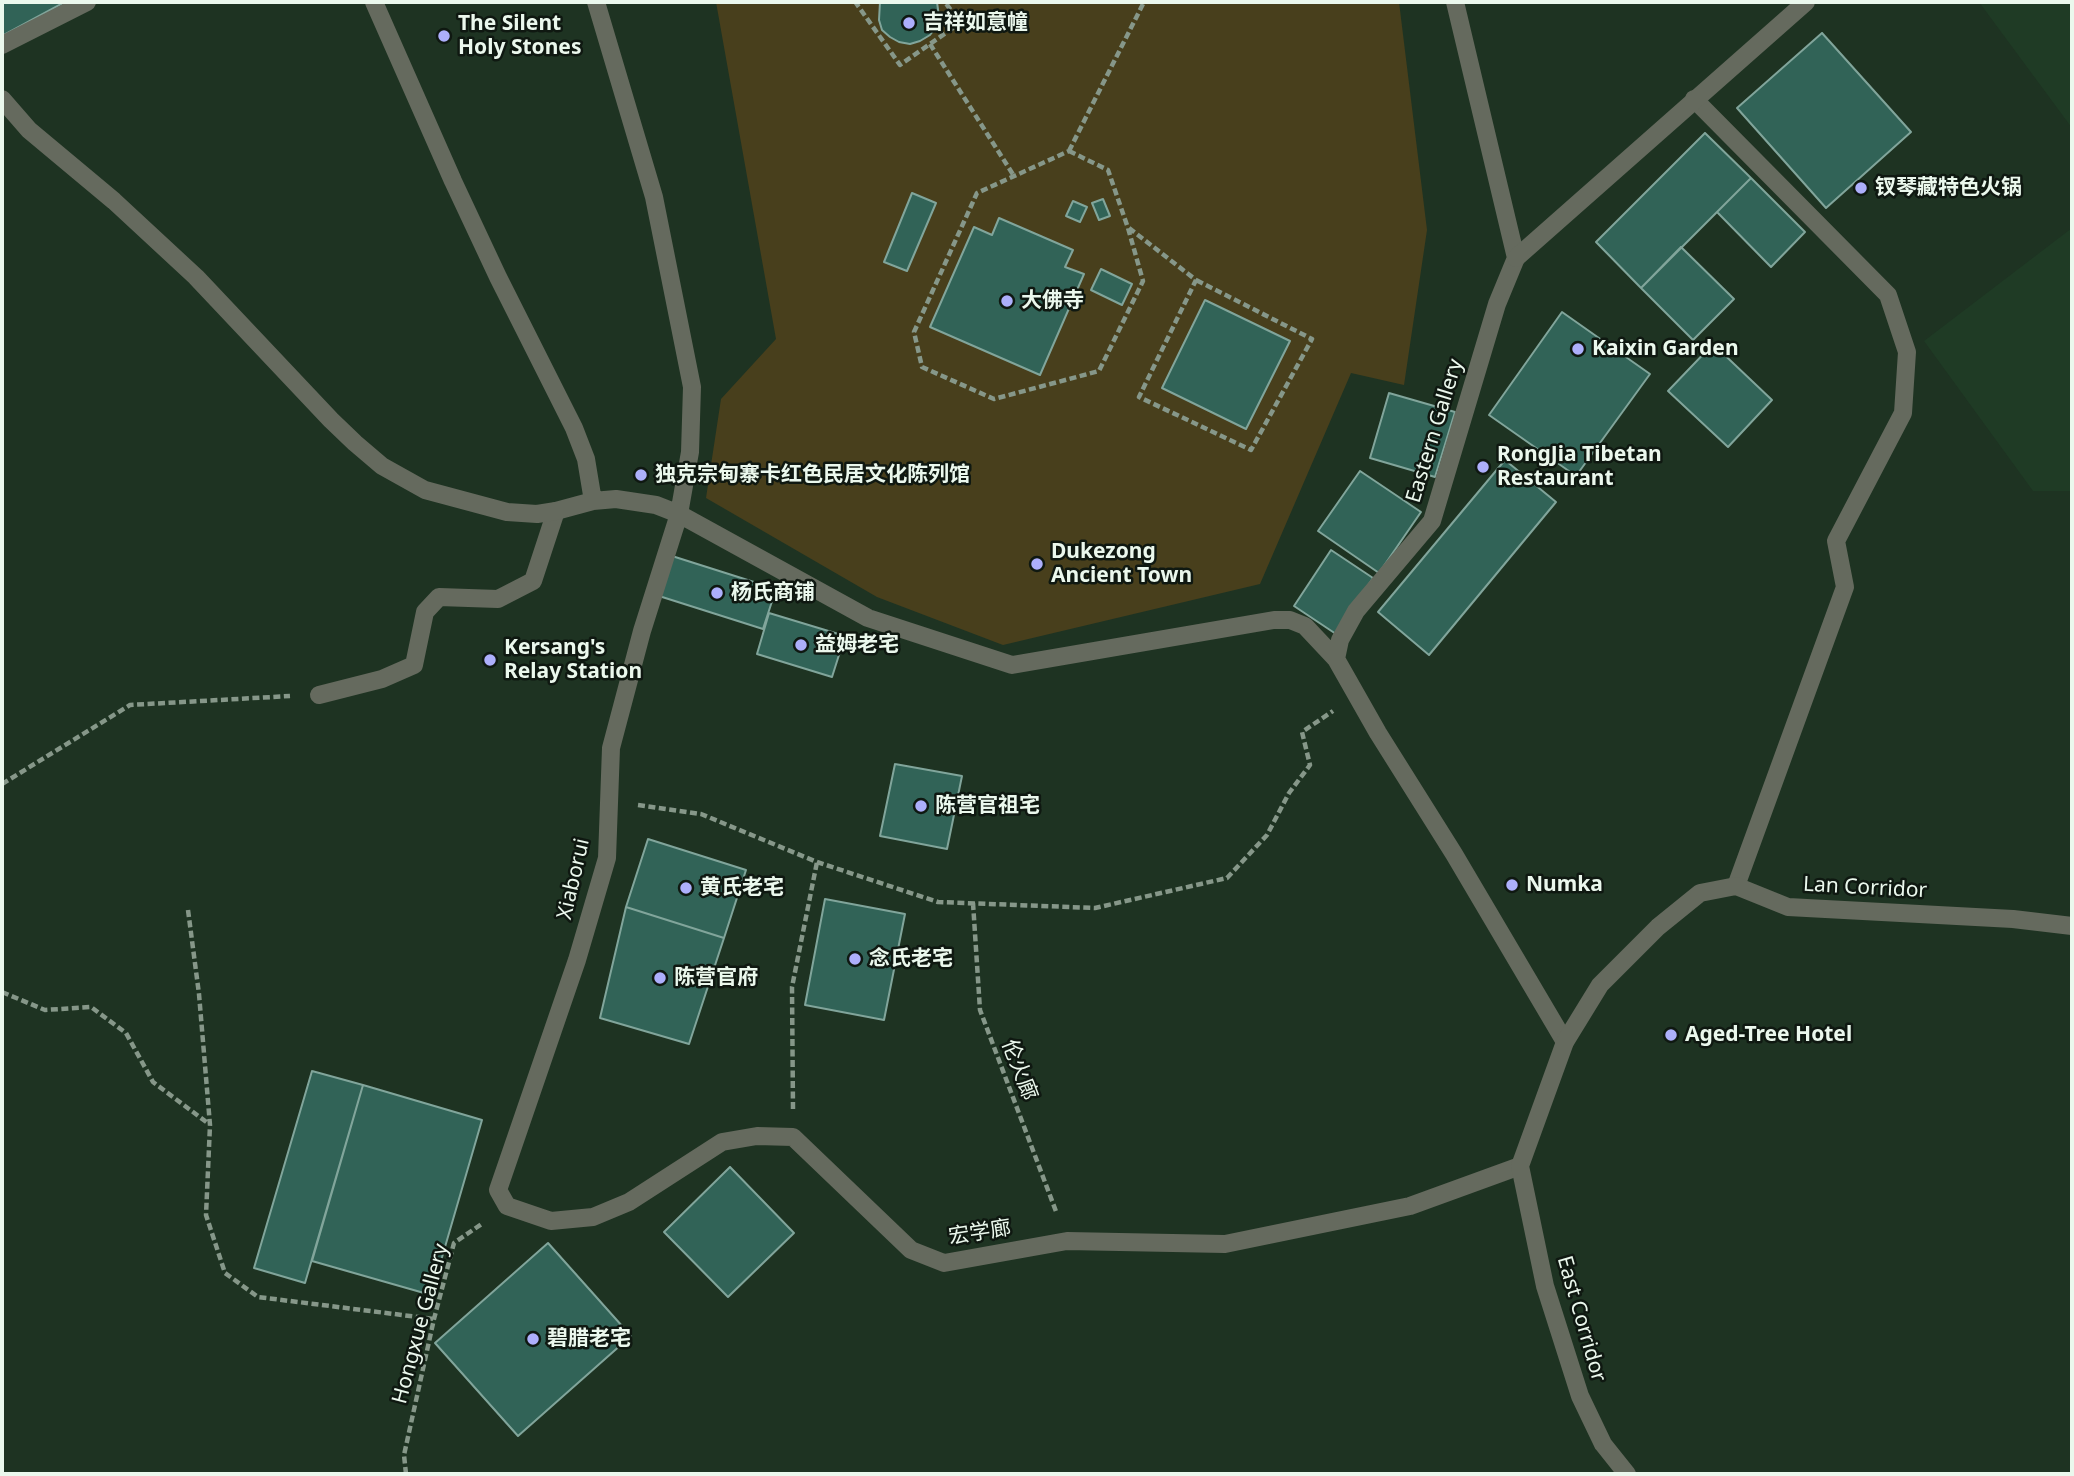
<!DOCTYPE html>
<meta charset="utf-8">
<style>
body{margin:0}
#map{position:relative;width:2074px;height:1476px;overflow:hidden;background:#1e3322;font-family:"Noto Sans",sans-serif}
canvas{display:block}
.frame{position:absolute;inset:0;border:4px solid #ebf8ed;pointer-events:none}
</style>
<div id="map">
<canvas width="2074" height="1476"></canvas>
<div class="frame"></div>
</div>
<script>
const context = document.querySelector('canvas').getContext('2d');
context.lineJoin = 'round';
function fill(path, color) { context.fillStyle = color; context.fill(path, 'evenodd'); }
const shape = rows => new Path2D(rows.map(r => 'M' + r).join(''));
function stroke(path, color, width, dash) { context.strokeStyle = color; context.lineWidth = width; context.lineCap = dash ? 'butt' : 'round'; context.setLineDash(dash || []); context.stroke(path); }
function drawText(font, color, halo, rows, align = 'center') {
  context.font = font + ' "Noto Sans","Noto Sans SC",sans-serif'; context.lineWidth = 5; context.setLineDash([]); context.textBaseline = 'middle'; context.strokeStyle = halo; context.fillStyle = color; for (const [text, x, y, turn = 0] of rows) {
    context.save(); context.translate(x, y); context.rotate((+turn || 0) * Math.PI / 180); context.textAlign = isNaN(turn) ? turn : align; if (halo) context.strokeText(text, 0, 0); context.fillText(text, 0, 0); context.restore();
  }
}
fill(shape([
 [1979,2,2072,2,2072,128],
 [2072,228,2072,491,2033,491,1924,341]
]), '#1f3b25');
fill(shape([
 [716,2,1399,2,1427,230,1404,385,1351,373,1260,584,1003,645,877,597,706,498,721,399,776,339]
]), '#483f1c');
const building = shape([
 [2,2,65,2,2,36,2,2],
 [880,2,937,2,939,17,936,27,930,35,920,41,910,44,899,42,890,37,882,30,879,20,880,2],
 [1822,33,1911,132,1826,208,1737,108,1822,33],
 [1705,133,1751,178,1641,288,1596,242,1705,133],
 [1751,178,1805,232,1771,267,1717,212,1751,178],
 [912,193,936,203,907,271,884,262,912,193],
 [1103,199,1110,216,1099,220,1092,203,1103,199],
 [1073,201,1087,207,1080,222,1066,216,1073,201],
 [999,218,1073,250,1065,267,1084,274,1040,375,930,327,974,227,992,235,999,218],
 [1681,247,1734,299,1693,340,1641,288,1681,247],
 [1101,269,1132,284,1122,305,1091,290,1101,269],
 [1205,300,1290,341,1246,429,1162,388,1205,300],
 [1562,312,1650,374,1576,476,1489,415,1562,312],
 [1713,344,1772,400,1728,447,1668,391,1713,344],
 [1389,393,1455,412,1435,477,1370,458,1389,393],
 [1505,460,1556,502,1429,655,1378,612,1505,460],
 [1360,471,1421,512,1379,573,1318,531,1360,471],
 [1331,550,1373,578,1336,634,1294,606,1331,550],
 [672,556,776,589,763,629,659,596,672,556],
 [769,613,845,636,832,677,757,654,769,613],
 [895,764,962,776,947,849,880,836,895,764],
 [648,839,746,870,724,938,626,907,648,839],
 [825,899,905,914,884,1020,805,1005,825,899],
 [626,907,724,938,689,1044,600,1018,626,907],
 [312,1071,363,1085,305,1283,254,1268,312,1071],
 [363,1085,482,1120,431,1295,312,1261,363,1085],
 [730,1167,794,1233,728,1297,664,1232,730,1167],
 [548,1243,631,1336,518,1436,435,1343,548,1243]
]);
fill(building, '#316357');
stroke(building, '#81a59b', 2);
stroke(shape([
 [858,2,856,3,900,65,960,23,945,2],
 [930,44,1014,176],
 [1069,151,1108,170,1128,228,1143,281,1099,371,994,399,922,367,914,332,977,193,1069,151],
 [1069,151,1144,2],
 [1129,228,1196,280,1139,397,1251,450,1312,339,1196,280],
 [2,784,130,705,290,696],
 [638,805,701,814,817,862,938,902,1095,908,1227,878,1267,835,1289,793,1310,765,1302,732,1333,711],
 [973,903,980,1010,1057,1214],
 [188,910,199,994,210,1125,206,1215,225,1273,258,1297,434,1319],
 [2,992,45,1010,91,1007,126,1033,153,1082,209,1124],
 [793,1109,792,987,817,862],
 [406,1474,404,1455,434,1319,454,1243,483,1223]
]), '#869789', 4.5, [7, 3.5]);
stroke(shape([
 [1694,99,1888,295,1907,352,1903,413,1836,541,1845,587,1736,886],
 [319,695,382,679,414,665,425,612,439,597,498,599,533,581,556,511]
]), '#656a5e', 18);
stroke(shape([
 [374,2,453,181,498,277,574,428,586,459,593,501],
 [596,2,654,197,692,387,690,452,679,514,642,631,611,748,607,858,577,960,498,1190,507,1206,551,1221,593,1217,629,1202,722,1142,757,1136,793,1137,911,1250,944,1263,1067,1241,1225,1244,1410,1206,1520,1166],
 [1455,2,1516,258,1497,304,1432,521,1356,611,1340,640,1336,659,1378,733,1454,854,1565,1042],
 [2,45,87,2],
 [2,99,29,130,114,201,196,277,331,420,355,443,382,466,425,490,507,512,537,514,556,511,593,501,616,499,656,505,679,514,868,618,1012,665,1274,620,1290,620,1305,626,1336,659]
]), '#656a5e', 18);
stroke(shape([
 [1516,258,1806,2],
 [1627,1474,1603,1444,1580,1396,1545,1286,1520,1166,1565,1042,1600,985,1658,927,1700,893,1736,886,1788,907,2013,919,2072,926]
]), '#656a5e', 18);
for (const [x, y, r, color] of [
 [909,23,7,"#adaffb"],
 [444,36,7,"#adaffb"],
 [1861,188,7,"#adaffb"],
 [1007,301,7,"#adaffb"],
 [1578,349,7,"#adaffb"],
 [1483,467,7,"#adaffb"],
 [641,475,7,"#adaffb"],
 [1037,564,7,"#adaffb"],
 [717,593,7,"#adaffb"],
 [801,645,7,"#adaffb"],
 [490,660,7,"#adaffb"],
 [921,806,7,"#adaffb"],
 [1512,885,7,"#adaffb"],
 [686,888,7,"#adaffb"],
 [855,959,7,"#adaffb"],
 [660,978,7,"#adaffb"],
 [1671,1035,7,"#adaffb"],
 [533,1339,7,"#adaffb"]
]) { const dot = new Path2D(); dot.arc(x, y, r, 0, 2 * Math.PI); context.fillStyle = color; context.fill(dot); stroke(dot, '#0f1811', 2.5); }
drawText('bold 21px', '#ebf8ed', '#0f1811', [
 ["吉祥如意幢",923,23],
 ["The Silent",458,24],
 ["Holy Stones",458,48],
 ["钗琴藏特色火锅",1875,188],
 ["大佛寺",1021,301],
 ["Kaixin Garden",1592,349],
 ["RongJia Tibetan",1497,455],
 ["Restaurant",1497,479],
 ["独克宗甸寨卡红色民居文化陈列馆",655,475],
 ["Dukezong",1051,552],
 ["Ancient Town",1051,576],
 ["杨氏商铺",731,593],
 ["益姆老宅",815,645],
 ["Kersang's",504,648],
 ["Relay Station",504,672],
 ["陈营官祖宅",935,806],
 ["Numka",1526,885],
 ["黄氏老宅",700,888],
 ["念氏老宅",869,959],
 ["陈营官府",674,978],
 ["Aged-Tree Hotel",1685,1035],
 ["碧腊老宅",547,1339]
], 'left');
drawText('21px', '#ebf8ed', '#0f1811', [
 ["Eastern Gallery",1435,431,-73],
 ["Xiaborui",574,879,-77],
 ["Lan Corridor",1865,888,3],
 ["伦火廊",1019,1070,69],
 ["宏学廊",980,1233,-9],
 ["East Corridor",1581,1319,74],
 ["Hongxue Gallery",421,1324,-75]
]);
</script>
